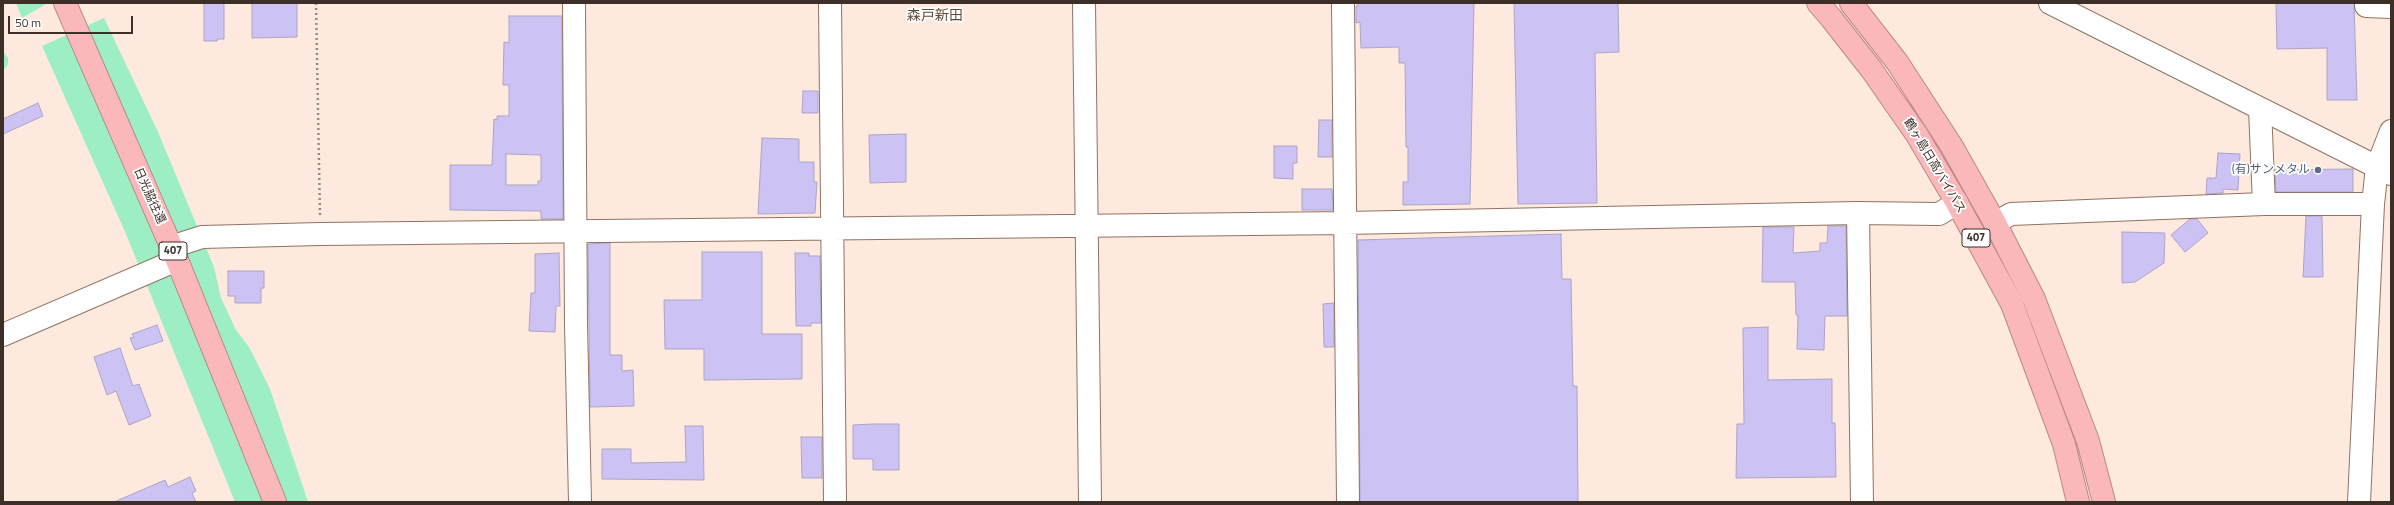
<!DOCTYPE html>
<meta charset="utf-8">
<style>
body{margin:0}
#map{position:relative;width:2394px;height:505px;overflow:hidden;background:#fee9de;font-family:"Titillium Web",sans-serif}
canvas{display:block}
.frame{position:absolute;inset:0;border:4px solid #3c2f28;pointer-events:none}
.scale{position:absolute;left:8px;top:16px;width:125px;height:18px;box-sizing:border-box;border:2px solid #3c2f28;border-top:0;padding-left:5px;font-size:12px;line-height:14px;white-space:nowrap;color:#3c2f28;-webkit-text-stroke:3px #fff;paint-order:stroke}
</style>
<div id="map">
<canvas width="2394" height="505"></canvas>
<div class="frame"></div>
<div class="scale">50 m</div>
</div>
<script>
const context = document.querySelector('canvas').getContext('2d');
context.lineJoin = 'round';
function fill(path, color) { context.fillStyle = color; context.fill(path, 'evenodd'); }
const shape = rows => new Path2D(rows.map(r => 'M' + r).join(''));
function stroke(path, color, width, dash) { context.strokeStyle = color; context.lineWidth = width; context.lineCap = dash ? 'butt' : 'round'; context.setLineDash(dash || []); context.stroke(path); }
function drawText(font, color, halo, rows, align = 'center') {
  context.font = font + ' "Titillium Web","Noto Sans JP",sans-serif'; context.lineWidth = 3.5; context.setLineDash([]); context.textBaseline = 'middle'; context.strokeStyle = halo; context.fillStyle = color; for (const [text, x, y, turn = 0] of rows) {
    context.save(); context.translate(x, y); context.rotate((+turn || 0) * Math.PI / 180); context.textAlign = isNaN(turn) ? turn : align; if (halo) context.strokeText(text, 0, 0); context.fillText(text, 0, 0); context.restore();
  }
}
fill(shape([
 [16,3,48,3,22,18],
 [104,18,158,132,214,267,221,298,236,330,249,347,270,389,308,502,235,502,126,234,42,46],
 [3,51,8,58,8,64,3,71]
]), '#9deec4');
const building = shape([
 [204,3,224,3,224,39,217,39,217,41,204,41,204,3],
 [252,3,297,3,297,37,252,38,252,3],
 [1358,3,1474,3,1470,204,1403,205,1403,182,1408,182,1408,147,1406,147,1405,63,1399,63,1399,47,1361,48,1360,22,1356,23,1356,6,1358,6,1358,3],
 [1514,3,1618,3,1619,52,1595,53,1597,203,1518,204,1514,3],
 [2276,3,2354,3,2357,100,2327,100,2327,48,2277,49,2276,3],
 [509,16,562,16,563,219,541,219,541,211,450,210,450,165,492,165,494,119,497,120,497,116,509,116,509,85,503,85,504,42,509,43,509,16],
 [506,154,541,155,541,181,538,181,538,185,506,185,506,154],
 [803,91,818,91,818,113,802,113,803,91],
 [38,103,43,116,3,134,3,119,38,103],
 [1319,120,1332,120,1332,157,1318,157,1319,120],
 [906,134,906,182,870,183,869,135,906,134],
 [762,138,799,139,799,162,814,162,814,182,817,182,815,213,758,214,762,138],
 [1274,146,1297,146,1297,163,1293,163,1293,179,1274,178,1274,146],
 [2218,153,2240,154,2238,190,2223,189,2223,193,2206,194,2207,178,2216,178,2218,153],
 [2353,169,2353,192,2276,192,2275,170,2353,169],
 [1302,189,1332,189,1333,210,1302,210,1302,189],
 [2306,216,2322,216,2323,277,2303,277,2306,216],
 [2190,219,2197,219,2208,233,2185,252,2171,235,2190,219],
 [1828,226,1846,226,1847,316,1825,316,1824,350,1797,349,1798,315,1796,315,1795,282,1762,282,1763,227,1794,227,1793,253,1820,251,1820,243,1827,243,1828,226],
 [2122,232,2165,233,2164,263,2135,282,2122,283,2122,232],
 [1561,234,1562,279,1571,279,1573,386,1577,386,1578,502,1360,502,1358,240,1561,234],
 [610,243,610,355,622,355,622,371,633,370,634,406,590,407,588,244,610,243],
 [702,252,762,252,762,334,802,334,802,379,704,380,704,349,665,349,664,300,702,300,702,252],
 [559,253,560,306,556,306,555,332,529,331,531,293,535,293,535,254,559,253],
 [795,253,809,253,809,256,820,256,821,323,811,323,811,326,796,326,795,253],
 [228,271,264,271,264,288,261,288,261,303,235,303,235,296,228,296,228,271],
 [1334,303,1334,347,1324,347,1323,304,1334,303],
 [157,325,163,341,135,350,130,338,134,337,132,334,157,325],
 [1768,327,1768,380,1832,379,1832,423,1835,423,1836,477,1736,478,1737,424,1744,424,1743,328,1768,327],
 [120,348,133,386,139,384,151,416,129,425,116,391,107,395,94,357,120,348],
 [873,424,899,424,899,470,873,470,873,459,853,459,853,425,873,424],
 [685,426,703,426,704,480,602,479,602,449,631,449,631,463,686,462,685,426],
 [801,437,822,437,822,478,802,478,801,437],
 [190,477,196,491,192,493,196,502,114,502,165,480,168,487,190,477]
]);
fill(building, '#ccc2f3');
stroke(building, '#aba5c4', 1);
const minor = shape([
 [574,3,576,324,580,502],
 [830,3,835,502],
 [1084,3,1090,502],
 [1343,3,1348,502],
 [2050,3,2391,174],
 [2366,3,2366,6,2391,7],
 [2260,109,2264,204],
 [1858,213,1862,502],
 [1995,223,2011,214,2264,204,2373,204],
 [171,247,202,237,320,234,1345,223,1858,213,1939,214,1957,203],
 [3,335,177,260],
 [2359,502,2373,204,2377,167,2391,131]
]);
const highway = shape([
 [65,3,177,260,275,502],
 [1818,3,1831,18,1871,69,1917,135,1957,203,2012,304,2064,444,2078,502],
 [1851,3,1897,62,1951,145,1995,223,2034,299,2088,441,2104,502]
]);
stroke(minor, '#907262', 24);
stroke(highway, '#b88888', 24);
stroke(shape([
 [316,3,320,216]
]), '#998880', 2.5, [2, 3]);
stroke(minor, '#fff', 22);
stroke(highway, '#fab8bb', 22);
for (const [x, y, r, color] of [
 [2318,170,4,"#5c6f8a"]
]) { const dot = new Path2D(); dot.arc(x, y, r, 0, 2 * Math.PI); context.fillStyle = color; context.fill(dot); stroke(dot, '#fff', 1.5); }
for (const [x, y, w] of [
 [1976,238,28],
 [173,251,28]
]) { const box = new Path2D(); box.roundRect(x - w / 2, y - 9, w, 18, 3); context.fillStyle = '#fff'; context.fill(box); stroke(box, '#3c2f28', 1); }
drawText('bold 11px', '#3c2f28', null, [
 ["407",1976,238],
 ["407",173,251]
]);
drawText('12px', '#3c2f28', '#fff', [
 ["鶴ヶ島日高バイパス",1934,166,59],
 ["日光脇往還",149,196,66]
]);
drawText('12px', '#4e5e75', '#fff', [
 ["(有)サンメタル",2310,170]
], 'right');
drawText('14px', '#634738', '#fff', [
 ["森戸新田",935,17]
]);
</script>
